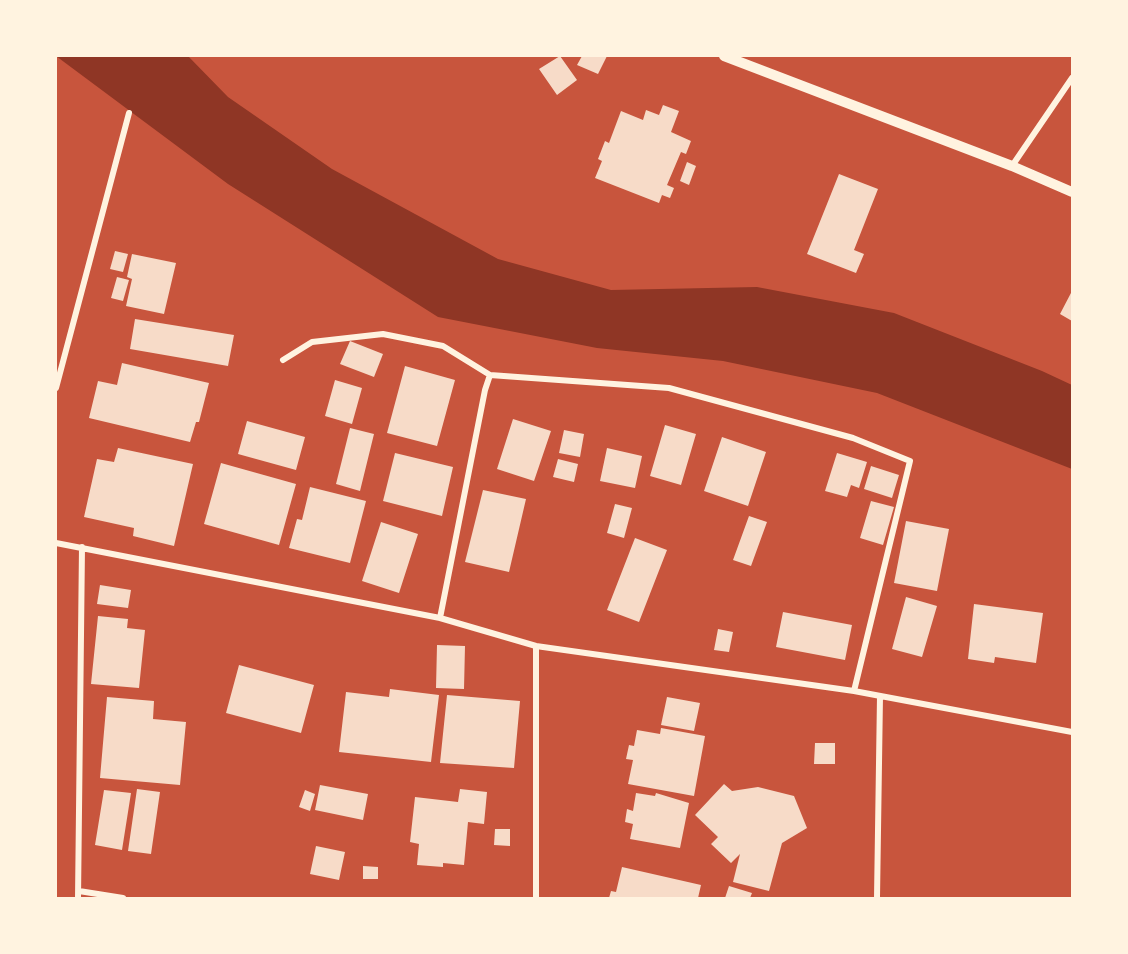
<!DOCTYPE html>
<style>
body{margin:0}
#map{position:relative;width:1128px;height:954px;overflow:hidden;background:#c8553d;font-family:"Public Sans",sans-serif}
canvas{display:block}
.frame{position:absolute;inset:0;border:57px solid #fff3e0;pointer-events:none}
</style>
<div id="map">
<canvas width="1128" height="954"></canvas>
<div class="frame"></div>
</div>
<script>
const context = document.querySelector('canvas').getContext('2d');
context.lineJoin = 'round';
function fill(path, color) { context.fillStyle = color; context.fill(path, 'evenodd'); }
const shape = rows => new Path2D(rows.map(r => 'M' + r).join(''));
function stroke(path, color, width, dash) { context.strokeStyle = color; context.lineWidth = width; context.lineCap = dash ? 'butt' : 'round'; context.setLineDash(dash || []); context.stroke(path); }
fill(shape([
 [56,56,188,56,228,97,332,169,498,259,611,290,757,287,894,313,1042,371,1072,385,1072,469,877,393,723,361,597,348,438,317,228,184]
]), '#8f3625');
fill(shape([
 [560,56,577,80,557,95,539,69],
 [582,56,607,56,598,74,577,65],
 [663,105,679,111,671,132,691,141,686,154,681,152,667,185,674,188,670,198,662,195,659,203,595,178,602,161,598,159,605,141,609,143,621,111,643,120,646,110,659,115],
 [687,162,696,166,689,185,680,181],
 [839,174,878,189,854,250,864,254,856,273,807,254],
 [115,251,128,254,123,272,110,269],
 [132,254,176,263,164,314,126,306,132,279,127,277],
 [117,277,129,280,123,301,111,298],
 [1072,291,1072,321,1060,314],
 [135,319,234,335,228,366,130,349],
 [350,341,383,354,374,377,340,364],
 [122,363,209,383,199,422,196,422,190,442,89,418,98,381,117,385],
 [405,366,455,380,437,446,387,433],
 [335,380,362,388,352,424,325,416],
 [513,419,551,431,534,481,497,469],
 [247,421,305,437,296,470,238,454],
 [665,425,696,434,681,485,650,476],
 [350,428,374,434,360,491,336,484],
 [564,430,584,434,580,457,559,453],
 [722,437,766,452,748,506,704,491],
 [118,448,193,464,174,546,133,536,134,528,84,517,97,459,114,462],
 [607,448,642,456,635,488,600,481],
 [395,453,453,467,442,516,383,501],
 [837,453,867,462,859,488,851,485,847,497,825,491],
 [558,459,578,464,574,482,553,477],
 [221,463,296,484,279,545,204,524],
 [871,466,899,475,892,498,864,489],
 [310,487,366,501,350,563,289,548,297,519,302,520],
 [483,490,526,499,509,572,465,562],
 [871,501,894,507,883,545,860,538],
 [615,504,632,508,624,538,607,533],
 [749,516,767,522,751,566,733,560],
 [906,521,949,529,937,591,894,583],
 [381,522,418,534,399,593,362,581],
 [635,538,667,550,639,622,607,610],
 [100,585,131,590,128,608,97,604],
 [906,597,937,606,922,657,892,649],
 [974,604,1043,613,1036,663,995,657,994,663,968,659],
 [783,612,852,625,845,660,776,647],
 [98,616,128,619,127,628,145,630,139,688,91,684],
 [718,629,733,632,729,652,714,650],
 [437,645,465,646,464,689,436,688],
 [239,665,314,685,301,733,226,713],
 [390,689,439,695,431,762,339,752,346,692,389,697],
 [447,695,520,701,514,768,440,763],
 [107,697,154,701,153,719,186,722,180,785,100,778],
 [667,697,700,703,694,731,661,725],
 [661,728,705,736,694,796,628,784,633,760,626,759,629,745,634,746,637,730,660,734],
 [815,743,835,743,835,764,814,764],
 [724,784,732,791,758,787,794,796,807,828,782,843,769,891,733,882,740,854,731,863,711,844,718,837,695,815],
 [320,785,368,794,363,820,315,810],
 [137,789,160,792,151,854,128,851],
 [460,789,487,792,484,824,468,822,464,865,443,863,443,867,417,865,419,844,410,842,415,797,458,802],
 [104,790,131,793,122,850,95,845],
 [305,790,315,794,310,811,299,807],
 [636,793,655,796,656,793,689,803,680,848,630,839,633,824,625,822,627,809,633,811],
 [495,829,510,829,510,846,494,845],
 [316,846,345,852,339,880,310,874],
 [363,866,378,867,378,879,363,879],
 [622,867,701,885,698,898,609,898,611,891,616,892],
 [729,886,752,893,750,898,725,898]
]), '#f7dbc8');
stroke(shape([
 [1012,166,1072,78],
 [283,360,312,342,383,334,443,346,490,375,669,388,853,438,910,461,854,691],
 [56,388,129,113],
 [56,543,440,618,536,646,854,691,1072,732],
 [440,618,485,390,490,375],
 [536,646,536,898],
 [79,891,123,898],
 [78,898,82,547],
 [877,898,880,696]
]), '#fff3e0', 6);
stroke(shape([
 [724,56,1012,166,1072,192]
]), '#fff3e0', 10);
</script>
